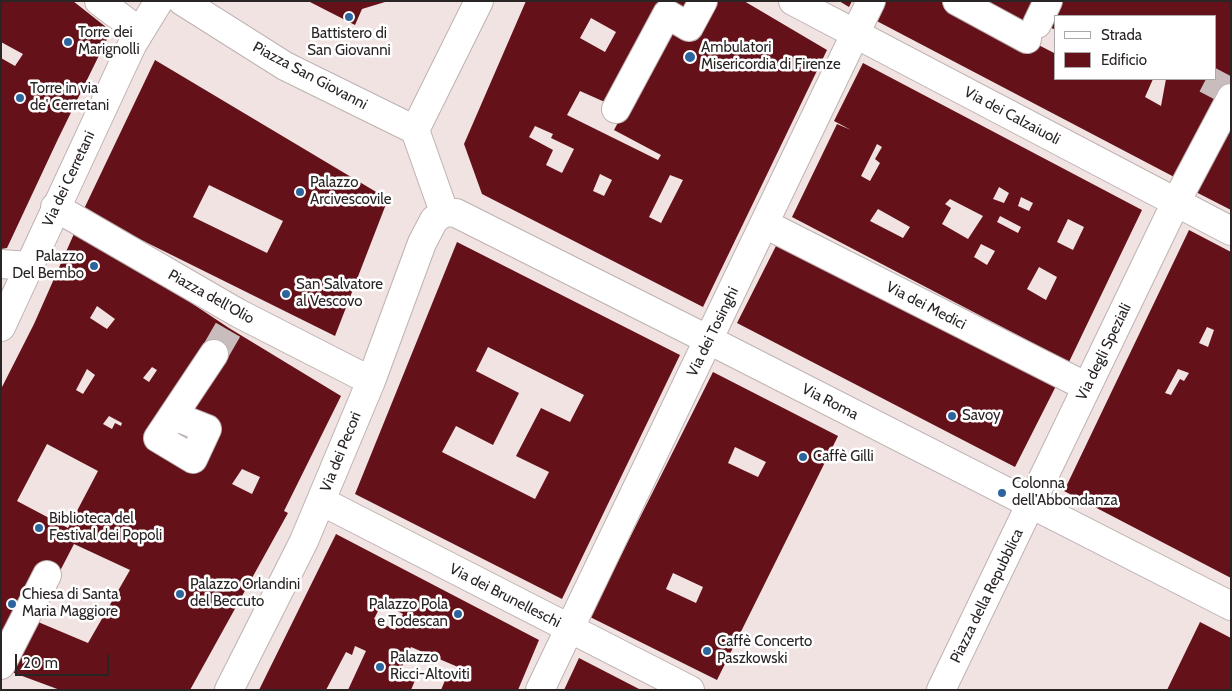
<!DOCTYPE html>
<meta charset="utf-8">
<style>
body{margin:0}
#map{position:relative;width:1232px;height:691px;overflow:hidden;background:#f0e3e2;font-family:Cabin,sans-serif}
canvas{display:block}
.frame{position:absolute;inset:0;border:2px solid #2a2525;pointer-events:none}
.legend{position:absolute;left:1054px;top:15px;width:162px;height:65px;box-sizing:border-box;background:#fff;border:1px solid #aaa8a8;margin:0;padding:6px 9px;list-style:none;font-size:15px;color:#2a2525}
.legend li{display:flex;align-items:center;gap:10px;height:25px}
.legend b{width:25px;border:1px solid #aaa8a8}
.scale{position:absolute;left:15px;top:654px;width:94px;height:22px;box-sizing:border-box;border:2px solid #2a2525;border-top:0;padding-left:6px;font-size:15px;line-height:18px;white-space:nowrap;color:#2a2525;-webkit-text-stroke:4px #fff;paint-order:stroke}
</style>
<div id="map">
<canvas width="1232" height="691"></canvas>
<div class="frame"></div>
<ul class="legend">
<li><b style="height:6px;background:#fff"></b>Strada</li>
<li><b style="height:14px;background:#651119"></b>Edificio</li>
</ul>
<div class="scale">20 m</div>
</div>
<script>
const context = document.querySelector('canvas').getContext('2d');
context.lineJoin = 'round';
function fill(path, color) { context.fillStyle = color; context.fill(path, 'evenodd'); }
const shape = rows => new Path2D(rows.map(r => 'M' + r).join(''));
function stroke(path, color, width, dash) { context.strokeStyle = color; context.lineWidth = width; context.lineCap = dash ? 'butt' : 'round'; context.setLineDash(dash || []); context.stroke(path); }
function drawText(font, color, halo, rows, align = 'center') {
  context.font = font + ' Cabin,sans-serif'; context.lineWidth = 5; context.setLineDash([]); context.textBaseline = 'middle'; context.strokeStyle = halo; context.fillStyle = color; for (const [text, x, y, turn = 0] of rows) {
    context.save(); context.translate(x, y); context.rotate((+turn || 0) * Math.PI / 180); context.textAlign = isNaN(turn) ? turn : align; if (halo) context.strokeText(text, 0, 0); context.fillText(text, 0, 0); context.restore();
  }
}
fill(shape([
 [1,1,73,1,111,31,58,139,7,248,1,249,1,58,15,66,23,54,1,42],
 [308,1,385,1,385,2,362,9,355,25],
 [526,1,698,1,686,20,667,7,664,12,659,9,607,103,580,91,567,115,658,160,661,155,614,130,671,23,690,33,708,1,744,1,827,50,703,307,482,194,464,144],
 [591,18,616,32,605,52,580,38],
 [535,126,553,134,551,138,574,149,562,173,546,165,553,150,529,137],
 [600,174,612,180,604,196,593,191],
 [670,175,683,180,661,223,649,217],
 [839,1,852,1,849,7],
 [880,1,953,1,1056,54,1056,79,1153,79,1145,97,1161,106,1166,79,1216,79,1216,16,1056,16,1056,30,1042,24,1053,1,1231,1,1231,84,1178,179,871,18],
 [963,1,1042,1,1026,34],
 [155,60,388,199,335,336,83,211],
 [209,185,283,221,267,253,193,217],
 [863,63,1142,210,1069,362,792,217,837,124,851,130,834,121],
 [877,144,882,147,875,159,880,163,870,181,861,176],
 [999,187,1009,193,1004,203,993,199],
 [1021,197,1033,203,1029,211,1018,206],
 [950,199,983,216,968,239,942,224,951,208,945,204],
 [878,209,910,227,903,238,870,221],
 [1000,216,1021,227,1018,233,997,222],
 [1068,219,1084,227,1073,250,1057,242],
 [981,244,995,251,987,265,974,257],
 [1039,267,1057,277,1046,300,1027,289],
 [1224,124,1231,128,1231,210,1188,188],
 [77,227,229,328,341,396,284,511,288,513,190,690,60,690,6,670,31,619,88,643,130,570,74,544,60,571,44,562,1,646,1,389,34,324],
 [97,306,115,319,107,329,90,318],
 [152,367,157,370,149,382,143,378],
 [87,369,95,375,83,394,76,390],
 [185,413,195,467,148,441],
 [109,416,122,423,121,426,115,423,112,429,103,424],
 [47,444,98,471,68,528,17,501],
 [242,469,260,477,252,494,232,484],
 [1189,230,1231,252,1231,578,1064,491],
 [1207,327,1214,330,1208,347,1199,343],
 [1178,369,1189,373,1184,381,1180,379,1171,395,1165,393],
 [457,242,680,355,562,599,355,494],
 [488,347,584,395,570,422,541,408,516,456,549,472,535,499,442,452,456,426,493,445,519,393,476,371],
 [777,244,1056,386,1015,467,737,323],
 [713,372,838,436,717,680,590,617],
 [735,447,766,462,758,477,728,463],
 [673,573,703,587,696,603,666,589],
 [336,534,539,640,518,690,441,690,449,671,456,674,458,667,411,647,400,671,416,678,411,690,348,690,366,651,355,646,352,655,346,652,326,690,259,690],
 [382,603,403,614,395,630,374,619],
 [1200,622,1231,638,1231,690,1167,690],
 [579,658,641,690,564,690]
]), '#651119');
stroke(shape([
 [1206,79,1227,90],
 [214,354,229,328]
]), '#c8bdbc', 28, [28, 14]);
const minor = shape([
 [99,1,140,32],
 [182,1,285,66,415,130,444,212],
 [793,1,1231,231],
 [957,1,1027,39],
 [1037,24,1048,1],
 [616,109,667,14,689,27,703,1],
 [415,130,479,1],
 [55,207,238,313,371,381],
 [444,212,456,213,709,340,1231,606],
 [765,224,1087,387],
 [1,264,29,266],
 [1,327,132,45,159,1],
 [174,416,207,429,193,459,158,438,214,354],
 [321,501,690,690],
 [1,665,47,575],
 [229,690,304,541,371,381,422,243,434,220,444,212],
 [540,690,871,1],
 [941,690,1176,202,1231,98]
]);
stroke(minor, '#beb2b2', 30);
stroke(minor, '#fff', 28);
for (const [x, y, r, color] of [
 [349,17,5,"#2c659d"],
 [68,42,5,"#2c659d"],
 [690,57,6,"#2c659d"],
 [20,98,5,"#2c659d"],
 [300,192,5,"#2c659d"],
 [94,266,5,"#2c659d"],
 [286,294,5,"#2c659d"],
 [952,416,5,"#2c659d"],
 [803,457,5,"#2c659d"],
 [1002,493,5,"#2c659d"],
 [39,528,5,"#2c659d"],
 [180,594,5,"#2c659d"],
 [12,604,5,"#2c659d"],
 [458,614,5,"#2c659d"],
 [707,651,5,"#2c659d"],
 [380,667,5,"#2c659d"]
]) { const dot = new Path2D(); dot.arc(x, y, r, 0, 2 * Math.PI); context.fillStyle = color; context.fill(dot); stroke(dot, '#fff', 2); }
drawText('15px', '#2a2525', '#fff', [
 ["Torre dei",78,33],
 ["Marignolli",78,50],
 ["Battistero di",349,34,"center"],
 ["San Giovanni",349,51,"center"],
 ["Ambulatori",701,48],
 ["Misericordia di Firenze",701,65],
 ["Torre in via",30,89],
 ["de' Cerretani",30,106],
 ["Palazzo",310,183],
 ["Arcivescovile",310,200],
 ["Palazzo",84,257,"right"],
 ["Del Bembo",84,274,"right"],
 ["San Salvatore",296,285],
 ["al Vescovo",296,302],
 ["Savoy",962,416],
 ["Caffè Gilli",813,457],
 ["Colonna",1012,484],
 ["dell’Abbondanza",1012,501],
 ["Biblioteca del",49,519],
 ["Festival dei Popoli",49,536],
 ["Palazzo Orlandini",190,585],
 ["del Beccuto",190,602],
 ["Chiesa di Santa",22,595],
 ["Maria Maggiore",22,612],
 ["Palazzo Pola",448,605,"right"],
 ["e Todescan",448,622,"right"],
 ["Caffè Concerto",717,642],
 ["Paszkowski",717,659],
 ["Palazzo",390,658],
 ["Ricci-Altoviti",390,675]
], 'left');
drawText('15px', '#2a2525', '#fff', [
 ["Piazza San Giovanni",310,76,28],
 ["Via dei Calzaiuoli",1012,116,28],
 ["Via dei Cerretani",69,179,-65],
 ["Piazza dell'Olio",211,297,29],
 ["Via dei Medici",926,306,27],
 ["Via dei Tosinghi",713,332,-64],
 ["Via degli Speziali",1104,352,-64],
 ["Via Roma",830,402,27],
 ["Via dei Pecori",341,452,-68],
 ["Via dei Brunelleschi",505,596,27],
 ["Piazza della Repubblica",987,596,-64]
]);
</script>
